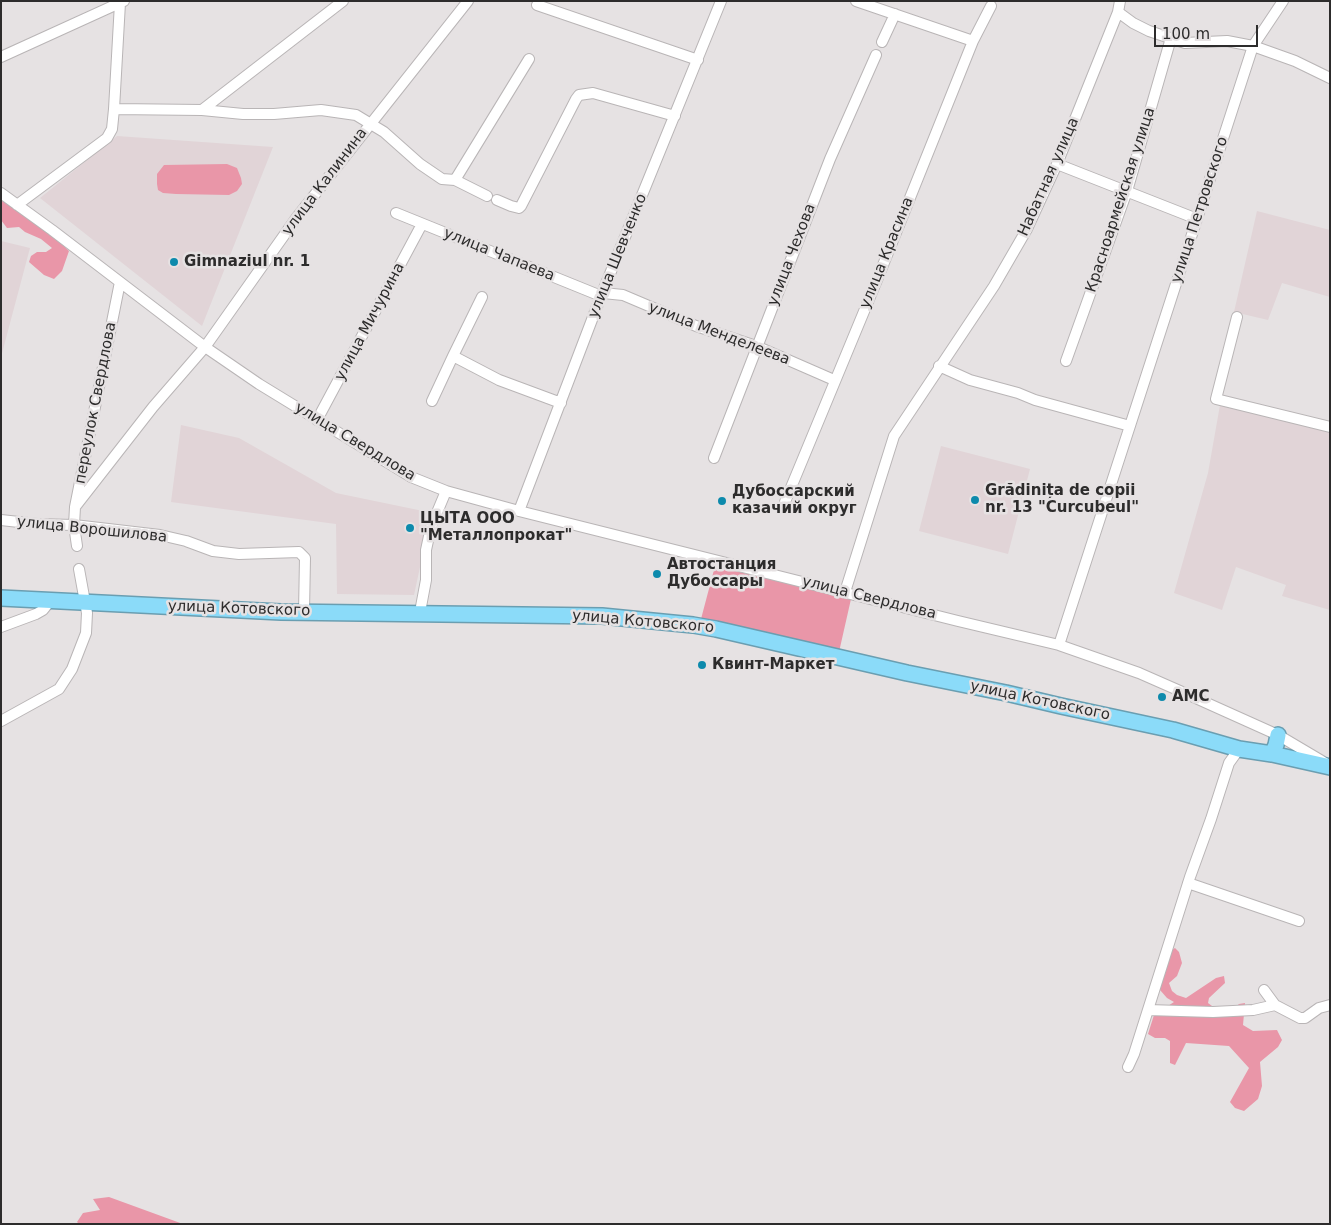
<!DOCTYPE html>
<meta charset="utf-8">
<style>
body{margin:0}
#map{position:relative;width:1331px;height:1225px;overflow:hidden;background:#e6e2e3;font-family:"DejaVu Sans",sans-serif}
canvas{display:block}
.frame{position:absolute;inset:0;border:2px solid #2d2c2c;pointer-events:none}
.scale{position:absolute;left:1154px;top:25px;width:104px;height:22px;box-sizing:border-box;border:2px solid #2d2c2c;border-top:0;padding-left:6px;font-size:15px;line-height:18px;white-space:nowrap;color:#2d2c2c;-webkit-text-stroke:4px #e6e2e3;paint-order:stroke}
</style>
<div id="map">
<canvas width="1331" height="1225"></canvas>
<div class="frame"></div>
<div class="scale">100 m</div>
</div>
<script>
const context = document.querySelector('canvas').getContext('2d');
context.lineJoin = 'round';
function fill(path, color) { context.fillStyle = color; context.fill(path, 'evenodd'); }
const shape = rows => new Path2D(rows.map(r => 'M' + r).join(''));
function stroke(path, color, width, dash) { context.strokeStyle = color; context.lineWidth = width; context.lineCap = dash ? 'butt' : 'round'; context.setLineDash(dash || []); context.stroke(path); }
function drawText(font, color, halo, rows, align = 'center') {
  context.font = font + ' "DejaVu Sans",sans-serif'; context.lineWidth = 5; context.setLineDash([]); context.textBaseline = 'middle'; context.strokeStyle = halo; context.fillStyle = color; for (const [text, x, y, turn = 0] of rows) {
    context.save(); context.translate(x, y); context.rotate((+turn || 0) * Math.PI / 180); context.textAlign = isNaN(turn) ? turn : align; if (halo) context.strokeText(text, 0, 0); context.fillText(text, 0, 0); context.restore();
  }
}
fill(shape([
 [117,136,273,147,202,326,40,198],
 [1257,211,1330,230,1330,297,1282,283,1268,320,1234,312],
 [1,241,30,248,1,357],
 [1220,405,1330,431,1330,610,1282,596,1286,585,1236,567,1222,610,1174,593,1208,473],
 [181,425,239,438,336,493,423,511,429,525,414,595,337,594,336,524,171,502],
 [941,446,1030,469,1008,554,919,531]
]), '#e1d4d7');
fill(shape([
 [227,164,237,168,241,178,242,184,237,191,229,195,176,194,163,193,158,190,157,184,157,174,164,165],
 [1,199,60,242,69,251,62,271,54,279,44,275,29,262,31,256,37,252,46,252,52,248,41,239,25,232,19,227,7,228,1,220],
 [715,566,851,599,839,652,701,619],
 [1175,948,1179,952,1182,963,1177,976,1169,983,1172,991,1177,995,1186,998,1216,978,1224,976,1225,983,1209,998,1208,1003,1216,1009,1229,1013,1239,1004,1245,1003,1243,1025,1253,1031,1277,1030,1282,1040,1278,1047,1260,1062,1262,1086,1258,1099,1244,1111,1235,1108,1230,1102,1249,1068,1229,1046,1186,1043,1175,1065,1170,1063,1170,1041,1165,1038,1155,1038,1148,1034,1154,1015,1174,1002,1167,998,1160,990,1163,976,1170,951],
 [109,1197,183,1224,79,1224,77,1222,83,1213,100,1210,93,1199]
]), '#e996a8');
const minor = shape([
 [856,1,973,41],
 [537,5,698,60],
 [1118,12,1133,23,1149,31,1185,43,1227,41,1253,46,1295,61,1330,78],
 [882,42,895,14],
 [1,57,124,1],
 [114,109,202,110,243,114,274,114,321,110,356,115,384,132,420,164,442,179,455,180,487,196],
 [202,110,343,1],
 [1057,164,1197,219],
 [455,180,529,59],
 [1,193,52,230,205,347,259,384,411,477,446,491,519,511,958,621,1059,645,1139,673,1180,691,1278,735,1327,764],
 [497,200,511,206,519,208,521,206,576,99,579,95,593,93,675,116],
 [17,205,107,138,112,129,114,109,120,3],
 [396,213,601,296],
 [603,293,623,295,696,326,756,346,834,380],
 [1237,317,1216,399,1330,427],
 [453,356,499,380,561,403],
 [1066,361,1127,191,1171,38],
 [939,366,970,380,1018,393,1035,400,1130,426],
 [432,401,453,356,482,297],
 [317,420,422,224],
 [714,458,830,159,876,55],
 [785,502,877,280,973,41,991,6],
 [75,507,153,407,205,347,297,217,468,1],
 [519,511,601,296,721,1],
 [1,520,37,524,74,525,160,535,186,541,213,551,239,554,299,552,305,558,304,612],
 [77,546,74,525,75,507,120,282],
 [845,592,894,436,994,286,1027,229,1057,164,1118,12,1120,1],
 [420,612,426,580,426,550,431,527,446,491],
 [1,627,36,614,43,610,51,600],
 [1059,645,1253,46,1283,1],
 [1,721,59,689,72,669,86,633,87,613,79,569],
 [1188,883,1299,921],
 [1264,990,1275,1005,1300,1018,1305,1018,1319,1008,1330,1005],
 [1148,1010,1213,1012,1253,1010,1275,1005],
 [1128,1067,1134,1054,1190,877,1211,819,1229,763,1239,749]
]);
const highway = shape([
 [1,598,281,612,602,616,693,625,716,629,907,673,1006,693,1061,706,1173,730,1239,749,1272,754,1330,767],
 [1272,754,1276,745,1278,735]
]);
stroke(minor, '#b9b5b6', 12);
stroke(highway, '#6a9eb1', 18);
stroke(minor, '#fff', 10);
stroke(highway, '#8bdbf9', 15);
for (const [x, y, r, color] of [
 [174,262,5,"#0d8aac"],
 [975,500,5,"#0d8aac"],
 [722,501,5,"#0d8aac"],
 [410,528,5,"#0d8aac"],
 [657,574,5,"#0d8aac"],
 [702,665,5,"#0d8aac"],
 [1162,697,5,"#0d8aac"]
]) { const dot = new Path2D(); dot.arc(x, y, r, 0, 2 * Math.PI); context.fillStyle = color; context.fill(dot); stroke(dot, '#e6e2e3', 2); }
drawText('15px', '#2d2c2c', '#e6e2e3', [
 ["Набатная улица",1049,177,-66],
 ["улица Калинина",325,182,-53],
 ["Красноармейская улица",1121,200,-72],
 ["улица Петровского",1200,210,-72],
 ["улица Красина",887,253,-68],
 ["улица Чапаева",499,255,22],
 ["улица Чехова",792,255,-69],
 ["улица Шевченко",618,256,-68],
 ["улица Мичурина",370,322,-62],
 ["улица Менделеева",719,334,21],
 ["переулок Свердлова",96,403,-79],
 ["улица Свердлова",355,442,31],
 ["улица Ворошилова",92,530,6],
 ["улица Свердлова",869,598,14],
 ["улица Котовского",239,609,2],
 ["улица Котовского",643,622,5],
 ["улица Котовского",1040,701,12]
]);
drawText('bold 15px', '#2d2c2c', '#e6e2e3', [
 ["Gimnaziul nr. 1",184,262],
 ["Grădinița de copii",985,491],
 ["nr. 13 \"Curcubeul\"",985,508],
 ["Дубоссарский",732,492],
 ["казачий округ",732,509],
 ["ЦЫТА ООО",420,519],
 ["\"Металлопрокат\"",420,536],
 ["Автостанция",667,565],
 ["Дубоссары",667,582],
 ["Квинт-Маркет",712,665],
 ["AMC",1172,697]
], 'left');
</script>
